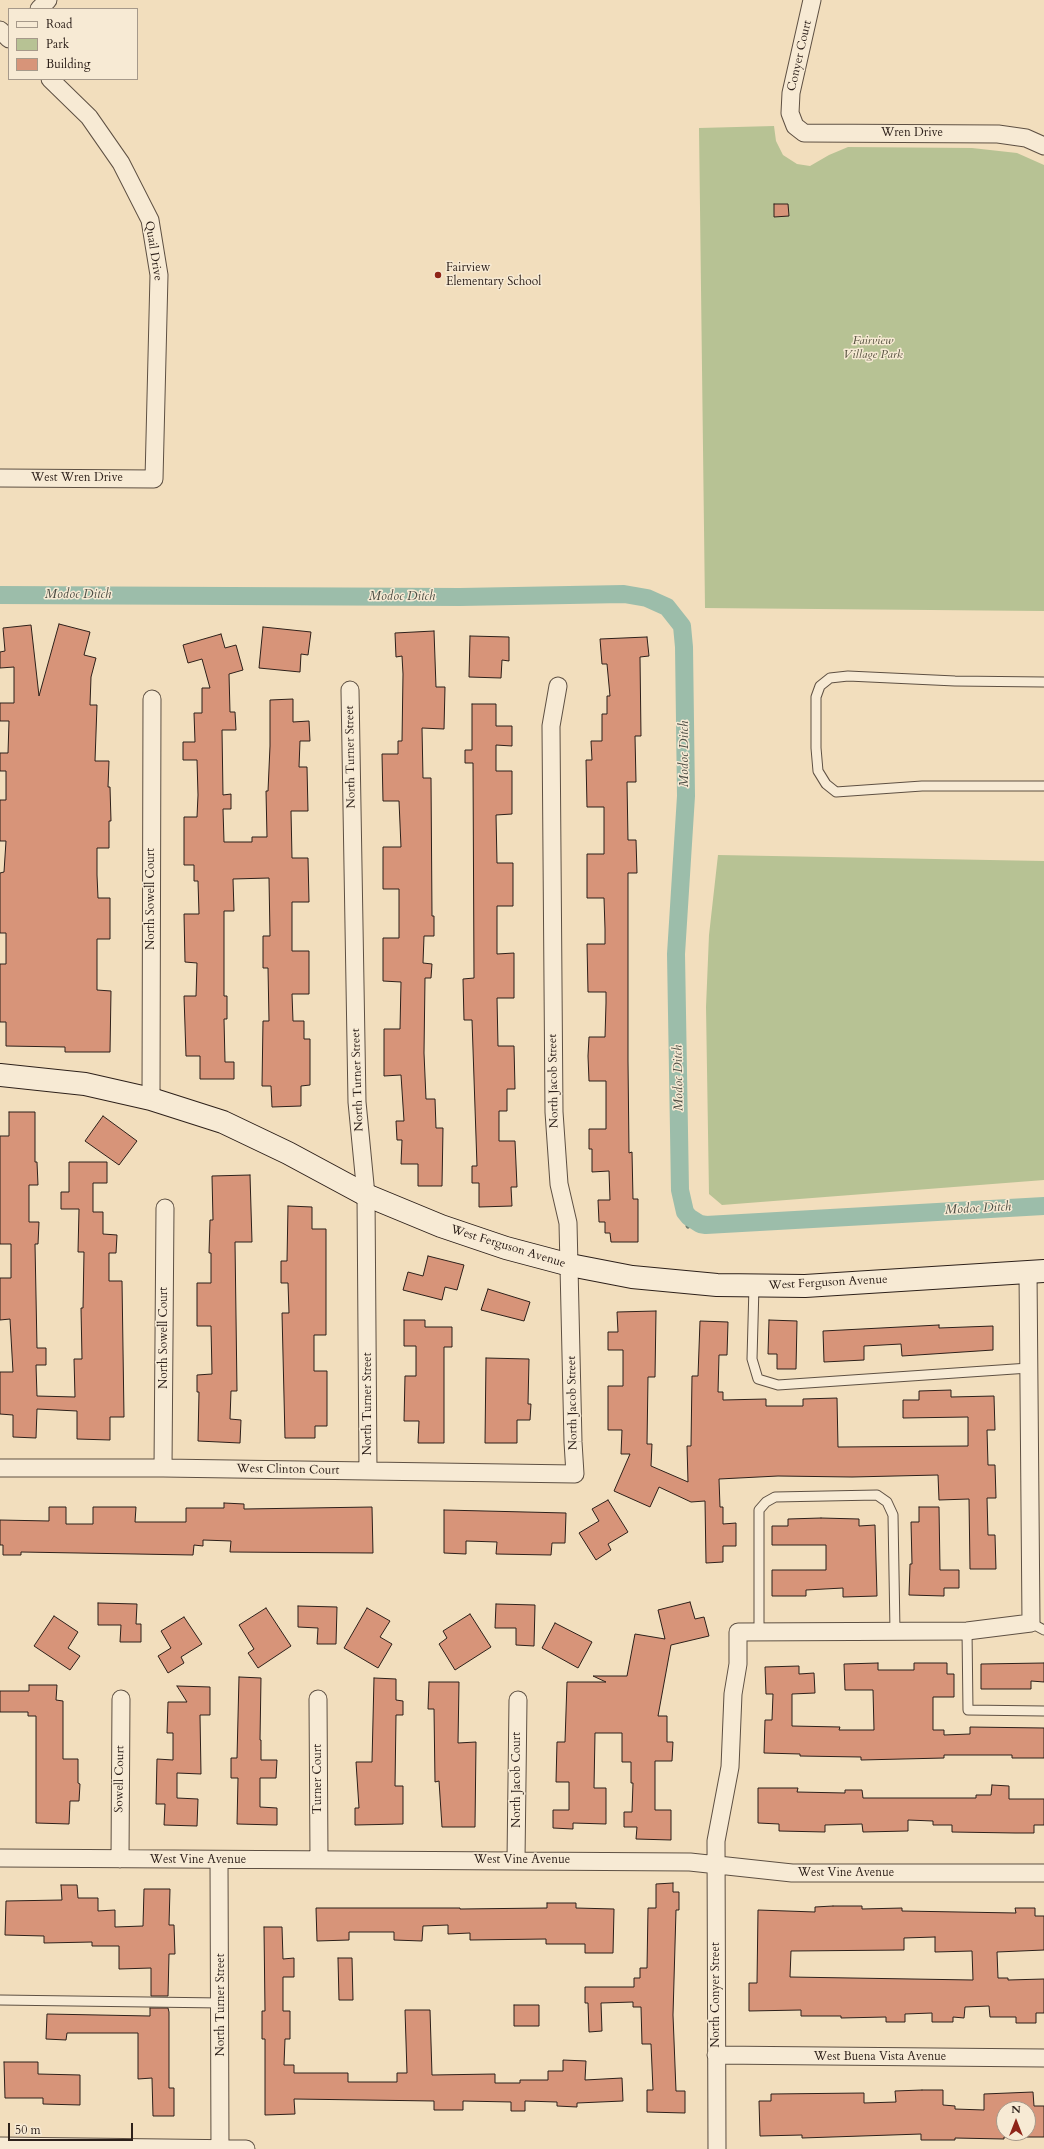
<!DOCTYPE html>
<style>
body{margin:0}
#map{position:relative;width:1044px;height:2149px;overflow:hidden;background:#f2debd;font-family:Cardo,serif}
canvas{display:block}
.legend{position:absolute;left:8px;top:8px;width:130px;height:72px;box-sizing:border-box;background:#f7ead4;border:1px solid #a6998a;margin:0;padding:5px 7px;list-style:none;font-size:12px;color:#2d201a}
.legend li{display:flex;align-items:center;gap:8px;height:20px}
.legend b{width:20px;border:1px solid #a6998a}
.north{position:absolute;left:996px;top:2101px;width:40px;height:40px;box-sizing:border-box;background:#f7ead4;border:1px solid #a6998a;border-radius:50%;rotate:0deg;font-size:11px;font-weight:700;line-height:16px;text-align:center;color:#2d201a}
.north::after{content:'';display:block;margin:auto;width:14px;height:18px;background:#8f2418;clip-path:polygon(50% 0,100% 100%,50% 72%,0 100%)}
.scale{position:absolute;left:8px;top:2123px;width:125px;height:18px;box-sizing:border-box;border:2px solid #2d201a;border-top:0;padding-left:5px;font-size:12px;line-height:14px;white-space:nowrap;color:#2d201a;-webkit-text-stroke:3px #f7ead4;paint-order:stroke}
</style>
<div id="map">
<canvas width="1044" height="2149"></canvas>
<ul class="legend">
<li><b style="height:5px;background:#f7ead4"></b>Road</li>
<li><b style="height:11px;background:#b7c294"></b>Park</li>
<li><b style="height:11px;background:#d79479"></b>Building</li>
</ul>
<div class="north">N</div>
<div class="scale">50 m</div>
</div>
<script>
const context = document.querySelector('canvas').getContext('2d');
context.lineJoin = 'round';
function fill(path, color) { context.fillStyle = color; context.fill(path, 'evenodd'); }
const shape = rows => new Path2D(rows.map(r => 'M' + r).join(''));
function stroke(path, color, width, dash) { context.strokeStyle = color; context.lineWidth = width; context.lineCap = dash ? 'butt' : 'round'; context.setLineDash(dash || []); context.stroke(path); }
function drawText(font, color, halo, rows, align = 'center') {
  context.font = font + ' Cardo,serif'; context.lineWidth = 3; context.setLineDash([]); context.textBaseline = 'middle'; context.strokeStyle = halo; context.fillStyle = color; for (const [text, x, y, turn = 0] of rows) {
    context.save(); context.translate(x, y); context.rotate((+turn || 0) * Math.PI / 180); context.textAlign = isNaN(turn) ? turn : align; if (halo) context.strokeText(text, 0, 0); context.fillText(text, 0, 0); context.restore();
  }
}
fill(shape([
 [774,126,776,141,783,155,797,164,810,166,829,155,848,147,972,148,1017,153,1044,165,1044,611,705,608,699,128],
 [718,855,1044,861,1044,1180,722,1205,709,1194,706,1007,709,935]
]), '#b7c294');
stroke(shape([
 [688,1226,693,1221]
]), '#707e70', 5);
stroke(shape([
 [0,595,460,597,624,594,647,598,667,607,682,626,684,647,686,796,676,954,680,1190,685,1212,689,1217,700,1224,706,1225,1044,1206]
]), '#9cbdaa', 18);
const building = shape([
 [774,204,788,204,789,216,774,217,774,204],
 [59,624,90,632,84,655,96,658,91,677,90,705,97,705,95,761,109,761,108,787,110,787,111,821,109,821,109,848,97,848,97,875,98,898,110,898,110,939,97,939,97,990,111,991,110,1052,65,1052,65,1047,6,1046,6,1022,0,1022,0,964,6,964,6,933,0,933,0,873,4,872,6,841,0,841,0,800,6,800,6,771,0,771,0,753,8,753,9,721,0,721,0,703,14,703,14,667,0,668,0,652,5,651,3,628,31,625,39,696,59,624],
 [263,627,311,632,308,655,301,654,300,672,259,668,263,627],
 [434,631,436,687,445,687,444,729,422,728,423,778,431,778,432,916,434,916,434,936,424,936,423,963,432,964,431,978,425,978,424,1053,426,1099,435,1099,436,1128,443,1128,442,1186,418,1186,418,1164,401,1164,402,1140,397,1140,396,1121,404,1121,401,1075,384,1076,384,1029,400,1029,401,982,383,981,383,938,399,938,399,889,383,889,383,847,401,847,399,801,383,801,382,754,398,754,398,741,402,741,403,674,402,656,396,657,395,633,434,631],
 [221,634,225,648,236,645,243,670,229,674,230,712,235,712,236,730,222,730,223,795,231,794,231,809,223,809,224,842,252,842,252,837,267,837,266,791,268,791,270,746,270,700,293,699,293,722,309,721,310,741,300,741,299,767,307,767,308,811,291,811,292,858,308,858,309,902,292,902,292,951,309,951,309,994,292,994,293,1021,304,1021,304,1039,310,1039,310,1085,301,1086,301,1106,272,1107,271,1086,262,1086,263,1021,269,1021,268,968,263,968,263,936,270,936,269,878,233,879,234,911,224,911,224,996,227,996,227,1019,224,1019,225,1062,234,1062,234,1079,200,1079,200,1056,186,1056,184,996,196,996,197,963,185,962,184,914,199,914,198,881,194,881,194,865,184,865,184,817,197,817,198,795,197,760,183,760,183,742,195,742,194,713,202,713,202,688,210,688,202,659,188,663,183,645,221,634],
 [470,636,509,637,509,661,502,660,501,678,469,677,470,636],
 [647,637,649,656,640,657,641,736,635,736,636,782,627,782,628,840,636,840,637,873,628,873,628,1061,629,1153,632,1152,633,1199,638,1199,638,1242,611,1242,610,1233,605,1233,605,1222,599,1222,598,1200,610,1200,609,1171,592,1172,592,1149,589,1149,589,1129,606,1129,606,1081,589,1081,588,1056,589,1037,605,1037,606,1003,606,992,588,992,587,944,605,944,605,929,604,898,587,898,587,854,604,854,604,807,587,807,586,760,592,760,591,741,602,741,602,714,607,714,607,696,610,696,607,664,602,664,600,639,647,637],
 [472,704,496,704,496,726,512,726,512,746,496,745,496,771,512,771,512,814,496,815,497,863,513,863,513,906,497,906,497,954,514,953,514,998,497,998,498,1046,514,1046,515,1089,507,1089,507,1111,499,1111,499,1141,515,1141,517,1187,511,1187,512,1206,479,1207,479,1183,472,1183,472,1166,477,1166,472,1020,464,1020,463,979,474,978,473,763,465,763,465,750,472,750,472,704],
 [9,1112,35,1112,35,1162,37,1162,38,1185,29,1185,29,1222,39,1222,38,1244,35,1244,37,1348,46,1348,46,1365,36,1365,37,1396,75,1397,74,1359,82,1359,81,1308,83,1308,84,1252,78,1252,79,1209,61,1209,61,1192,69,1192,69,1162,107,1162,107,1183,93,1183,93,1212,103,1212,103,1234,117,1235,116,1253,109,1253,109,1281,122,1281,124,1417,110,1417,110,1440,77,1439,77,1411,37,1409,36,1438,13,1437,13,1415,0,1414,0,1372,13,1372,10,1319,0,1320,0,1278,11,1278,11,1244,0,1244,0,1136,9,1136,9,1112],
 [103,1116,137,1141,119,1165,85,1141,103,1116],
 [250,1175,252,1242,235,1242,237,1391,231,1391,230,1419,241,1420,240,1443,198,1441,199,1392,197,1392,197,1375,212,1374,211,1326,197,1326,197,1283,211,1283,211,1253,209,1253,210,1220,213,1220,212,1176,250,1175],
 [288,1206,312,1207,312,1229,326,1229,326,1335,314,1335,314,1371,327,1371,327,1426,315,1426,315,1438,285,1438,282,1313,289,1313,288,1283,281,1283,281,1261,287,1261,288,1206],
 [428,1256,464,1265,457,1290,445,1287,442,1300,403,1290,408,1272,423,1276,428,1256],
 [488,1289,530,1302,524,1321,481,1310,488,1289],
 [656,1311,655,1377,648,1377,647,1444,652,1444,651,1466,688,1482,687,1446,691,1446,692,1376,698,1376,700,1321,728,1322,727,1355,719,1355,718,1392,723,1392,723,1400,766,1399,766,1406,803,1406,803,1399,837,1398,838,1447,968,1446,968,1417,903,1418,903,1400,919,1400,919,1391,951,1390,951,1397,994,1396,995,1430,987,1430,988,1465,995,1465,996,1498,987,1498,988,1535,995,1535,996,1569,970,1569,969,1499,939,1500,938,1475,852,1477,778,1476,719,1479,720,1507,723,1507,723,1524,736,1523,736,1546,723,1546,723,1562,706,1563,705,1501,691,1502,659,1487,650,1507,614,1491,630,1454,621,1454,622,1430,608,1430,608,1386,623,1386,623,1350,608,1350,608,1332,618,1332,617,1312,656,1311],
 [404,1320,425,1320,425,1327,452,1327,452,1347,444,1347,444,1443,418,1443,419,1421,404,1421,405,1376,416,1376,416,1346,404,1346,404,1320],
 [769,1320,797,1321,796,1369,777,1369,777,1354,768,1354,769,1320],
 [939,1325,939,1328,993,1326,993,1350,902,1356,901,1344,864,1346,864,1360,824,1362,823,1331,939,1325],
 [486,1358,529,1359,528,1404,531,1404,530,1420,517,1420,517,1443,485,1443,486,1358],
 [608,1500,628,1532,608,1544,611,1550,596,1560,579,1533,599,1521,592,1509,608,1500],
 [224,1503,244,1504,244,1509,372,1507,373,1553,230,1552,231,1541,203,1540,203,1546,194,1545,193,1555,21,1552,21,1555,3,1555,3,1545,0,1545,0,1520,49,1521,49,1507,66,1507,66,1524,93,1524,93,1507,136,1507,135,1522,186,1522,186,1508,224,1508,224,1503],
 [919,1507,939,1507,940,1570,959,1570,959,1588,944,1588,944,1596,909,1595,910,1564,912,1564,911,1522,919,1522,919,1507],
 [444,1510,566,1513,565,1543,552,1543,551,1555,496,1554,497,1542,466,1541,466,1554,444,1553,444,1510],
 [821,1518,859,1519,859,1526,875,1525,877,1596,843,1597,843,1588,806,1590,806,1596,772,1596,772,1570,826,1570,826,1545,772,1545,772,1526,788,1526,788,1519,821,1518],
 [690,1602,695,1619,704,1617,709,1636,671,1645,658,1716,667,1716,667,1742,673,1742,672,1761,655,1761,655,1810,671,1810,671,1840,636,1839,637,1827,624,1827,624,1812,632,1812,633,1783,631,1783,631,1762,622,1762,622,1733,595,1733,594,1788,606,1788,606,1824,573,1823,573,1829,553,1828,553,1810,569,1810,569,1782,556,1782,557,1742,565,1742,567,1682,606,1682,593,1676,627,1676,635,1634,665,1639,658,1610,690,1602],
 [98,1603,137,1604,136,1624,141,1624,141,1642,120,1642,121,1625,98,1625,98,1603],
 [496,1604,535,1605,534,1646,516,1645,516,1628,495,1628,496,1604],
 [298,1606,337,1607,336,1644,317,1644,318,1628,298,1627,298,1606],
 [266,1608,291,1646,258,1668,248,1653,254,1649,239,1625,266,1608],
 [367,1608,390,1621,380,1637,392,1644,378,1668,344,1648,367,1608],
 [470,1614,491,1647,455,1670,439,1644,447,1638,443,1631,470,1614],
 [54,1616,78,1632,68,1648,80,1656,70,1670,34,1646,54,1616],
 [184,1617,202,1644,181,1657,184,1663,168,1673,158,1656,171,1648,161,1631,184,1617],
 [555,1623,592,1642,578,1668,542,1648,555,1623],
 [878,1663,878,1670,914,1670,914,1663,947,1663,947,1674,954,1674,954,1697,933,1697,933,1730,944,1730,944,1735,970,1734,970,1727,1044,1728,1044,1758,1012,1758,1012,1755,944,1755,944,1758,861,1760,861,1757,800,1756,800,1754,764,1753,765,1720,772,1720,773,1694,766,1694,765,1667,799,1666,799,1674,814,1673,815,1693,792,1694,792,1726,840,1727,839,1730,874,1730,873,1690,845,1690,844,1664,878,1663],
 [1044,1663,1044,1682,1031,1681,1031,1689,981,1689,981,1664,1044,1663],
 [239,1677,261,1678,260,1740,261,1740,261,1760,277,1760,276,1778,260,1778,260,1807,277,1808,277,1825,237,1824,238,1778,231,1778,231,1758,237,1758,239,1677],
 [374,1678,396,1679,396,1700,403,1701,403,1715,396,1715,395,1786,403,1786,403,1824,355,1825,355,1808,359,1808,356,1762,372,1762,374,1678],
 [429,1682,459,1682,458,1743,476,1742,475,1827,442,1827,439,1781,435,1782,434,1709,428,1709,429,1682],
 [29,1685,57,1685,56,1700,63,1701,63,1759,78,1759,78,1783,80,1784,79,1801,70,1801,69,1824,36,1823,36,1716,28,1716,28,1712,0,1712,0,1691,29,1691,29,1685],
 [177,1686,210,1687,210,1715,200,1715,201,1774,177,1773,177,1798,198,1799,197,1826,164,1825,165,1804,156,1804,157,1759,173,1760,173,1733,167,1733,168,1702,187,1702,177,1686],
 [992,1785,1009,1786,1009,1799,1044,1799,1044,1825,1034,1825,1034,1833,1015,1833,952,1832,952,1825,933,1825,933,1821,908,1820,908,1831,863,1832,862,1824,825,1825,825,1832,779,1831,779,1824,758,1823,758,1788,798,1788,797,1792,845,1793,845,1790,862,1790,863,1798,976,1798,976,1795,991,1795,992,1785],
 [673,1883,673,1892,679,1892,679,1910,676,1910,673,2015,676,2091,685,2091,685,2113,647,2112,647,2090,653,2090,651,2044,642,2044,641,2007,633,2007,633,2002,601,2003,602,2031,589,2032,588,2003,585,2003,585,1987,634,1987,634,1978,640,1978,640,1968,647,1968,648,1908,656,1908,656,1884,673,1883],
 [61,1885,77,1885,78,1898,98,1898,98,1911,115,1910,115,1927,143,1926,144,1889,170,1889,169,1925,174,1925,175,1954,169,1954,168,1996,151,1996,151,1968,119,1969,119,1946,92,1946,92,1942,44,1943,44,1936,5,1935,6,1901,62,1900,61,1885],
 [547,1903,576,1903,576,1908,614,1909,613,1953,585,1953,585,1944,546,1944,546,1939,470,1940,470,1933,448,1934,448,1925,423,1926,422,1941,394,1940,394,1932,349,1932,349,1940,317,1941,316,1908,460,1908,460,1909,547,1908,547,1903],
 [833,1906,862,1906,862,1909,902,1908,902,1911,1016,1913,1015,1908,1035,1908,1035,1916,1044,1916,1044,1950,997,1952,998,1978,1008,1978,1008,1980,1044,1979,1044,2013,1036,2013,1036,2023,1016,2023,1016,2017,990,2017,989,2006,965,2007,964,2018,953,2017,953,2022,932,2022,932,2013,905,2014,905,2022,886,2022,886,2017,841,2018,841,2016,801,2016,801,2010,749,2011,749,1983,757,1983,758,1910,815,1912,815,1907,833,1906],
 [935,1937,935,1952,972,1951,973,1980,790,1977,791,1951,904,1950,904,1938,935,1937],
 [264,1927,282,1927,283,1959,294,1958,294,1977,283,1977,283,2011,290,2011,290,2039,285,2039,284,2065,294,2065,294,2073,348,2073,348,2082,397,2082,397,2073,407,2073,405,2010,430,2010,432,2075,495,2074,495,2083,520,2083,520,2080,548,2080,548,2071,563,2071,563,2060,586,2061,585,2080,622,2078,623,2101,577,2103,577,2107,557,2106,557,2102,525,2101,525,2111,511,2111,511,2102,463,2101,463,2110,434,2110,434,2101,294,2099,295,2114,265,2115,265,2039,262,2039,262,2011,265,2011,264,1927],
 [338,1958,352,1958,353,2000,339,2000,338,1958],
 [514,2005,539,2005,539,2026,514,2026,514,2005],
 [150,2008,168,2008,169,2012,169,2088,174,2088,174,2116,153,2116,152,2078,138,2079,138,2033,67,2033,66,2040,46,2039,47,2014,150,2016,150,2008],
 [4,2062,38,2062,38,2074,80,2075,80,2105,43,2104,43,2098,5,2098,4,2062],
 [922,2090,943,2090,943,2105,955,2106,955,2109,984,2110,984,2094,1033,2092,1034,2106,1044,2106,1044,2137,1004,2137,1004,2139,955,2138,955,2140,921,2140,921,2134,802,2138,802,2135,760,2136,759,2101,771,2101,771,2094,864,2093,864,2103,896,2102,895,2091,922,2090],
 [1004,2109,1028,2109,1028,2133,1004,2133,1004,2109]
]);
fill(building, '#d79479');
stroke(building, '#2d201a', 1);
const lane = shape([
 [1044,682,955,681,848,676,830,678,820,686,816,697,816,748,818,771,826,784,836,792,922,786,1044,786],
 [754,1286,752,1359,758,1379,778,1385,1029,1368],
 [1031,1623,1044,1630],
 [967,1631,968,1710,1044,1711],
 [759,1632,759,1510,766,1502,775,1497,877,1495,887,1502,893,1515,895,1631],
 [0,2000,221,2003]
]);
const street = shape([
 [812,0,791,93,790,113,795,126,804,133,998,134,1026,138,1044,146],
 [39,9,48,0],
 [0,30,9,39],
 [0,478,154,479,159,275,150,220,121,163,89,117,50,79],
 [350,690,357,1102,366,1195,368,1471],
 [151,1099,152,699],
 [0,1468,163,1468,575,1474,573,1442,568,1223,559,1184,554,1112,551,726,558,686],
 [163,1468,165,1208],
 [318,1699,319,1859],
 [0,1858,690,1862,792,1873,1044,1873],
 [120,1859,121,1699],
 [219,1860,220,2149],
 [516,1860,518,1700],
 [716,2055,1044,2058],
 [0,2146,246,2149],
 [717,2149,716,1841,730,1767,733,1694,738,1664,738,1632,967,1631,1031,1623,1028,1272]
]);
const secondary = shape([
 [0,1075,85,1084,151,1099,223,1122,288,1153,366,1195,441,1226,506,1248,570,1265,632,1277,717,1285,805,1286,1044,1271]
]);
stroke(lane, '#5e5043', 11);
stroke(street, '#5e5043', 19);
stroke(secondary, '#2d201a', 24);
stroke(lane, '#f7ead4', 9);
stroke(street, '#f7ead4', 17);
stroke(secondary, '#f7ead4', 22);
for (const [x, y, r, color] of [
 [438,275,4,"#8f2418"]
]) { const dot = new Path2D(); dot.arc(x, y, r, 0, 2 * Math.PI); context.fillStyle = color; context.fill(dot); stroke(dot, '#f7ead4', 1.5); }
drawText('12px', '#2d201a', '#f7ead4', [
 ["Conyer Court",800,56,-77],
 ["Wren Drive",912,133],
 ["Quail Drive",153,251,81],
 ["West Wren Drive",77,478],
 ["North Turner Street",351,757,-91],
 ["North Sowell Court",151,899,-90],
 ["North Turner Street",358,1080,-92],
 ["North Jacob Street",554,1081,-91],
 ["West Ferguson Avenue",508,1247,17],
 ["West Ferguson Avenue",828,1283,-3],
 ["North Sowell Court",164,1338,-90],
 ["North Jacob Street",573,1403,-91],
 ["North Turner Street",368,1404,-90],
 ["West Clinton Court",288,1470,1],
 ["Sowell Court",120,1779,-89],
 ["Turner Court",318,1779,-90],
 ["North Jacob Court",517,1780,-90],
 ["West Vine Avenue",198,1860],
 ["West Vine Avenue",522,1860],
 ["West Vine Avenue",846,1873],
 ["North Conyer Street",716,1995,-90],
 ["North Turner Street",221,2005,-90],
 ["West Buena Vista Avenue",880,2057]
]);
drawText('12px', '#2d201a', '#f7ead4', [
 ["Fairview",446,268],
 ["Elementary School",446,282]
], 'left');
drawText('italic 12px', '#56513f', '#f7ead4', [
 ["Fairview",873,341],
 ["Village Park",873,355]
]);
drawText('italic 13px', '#4e4f45', '#f7ead4', [
 ["Modoc Ditch",78,595],
 ["Modoc Ditch",402,597],
 ["Modoc Ditch",685,754,-90],
 ["Modoc Ditch",679,1078,-91],
 ["Modoc Ditch",978,1209,-3]
]);
</script>
